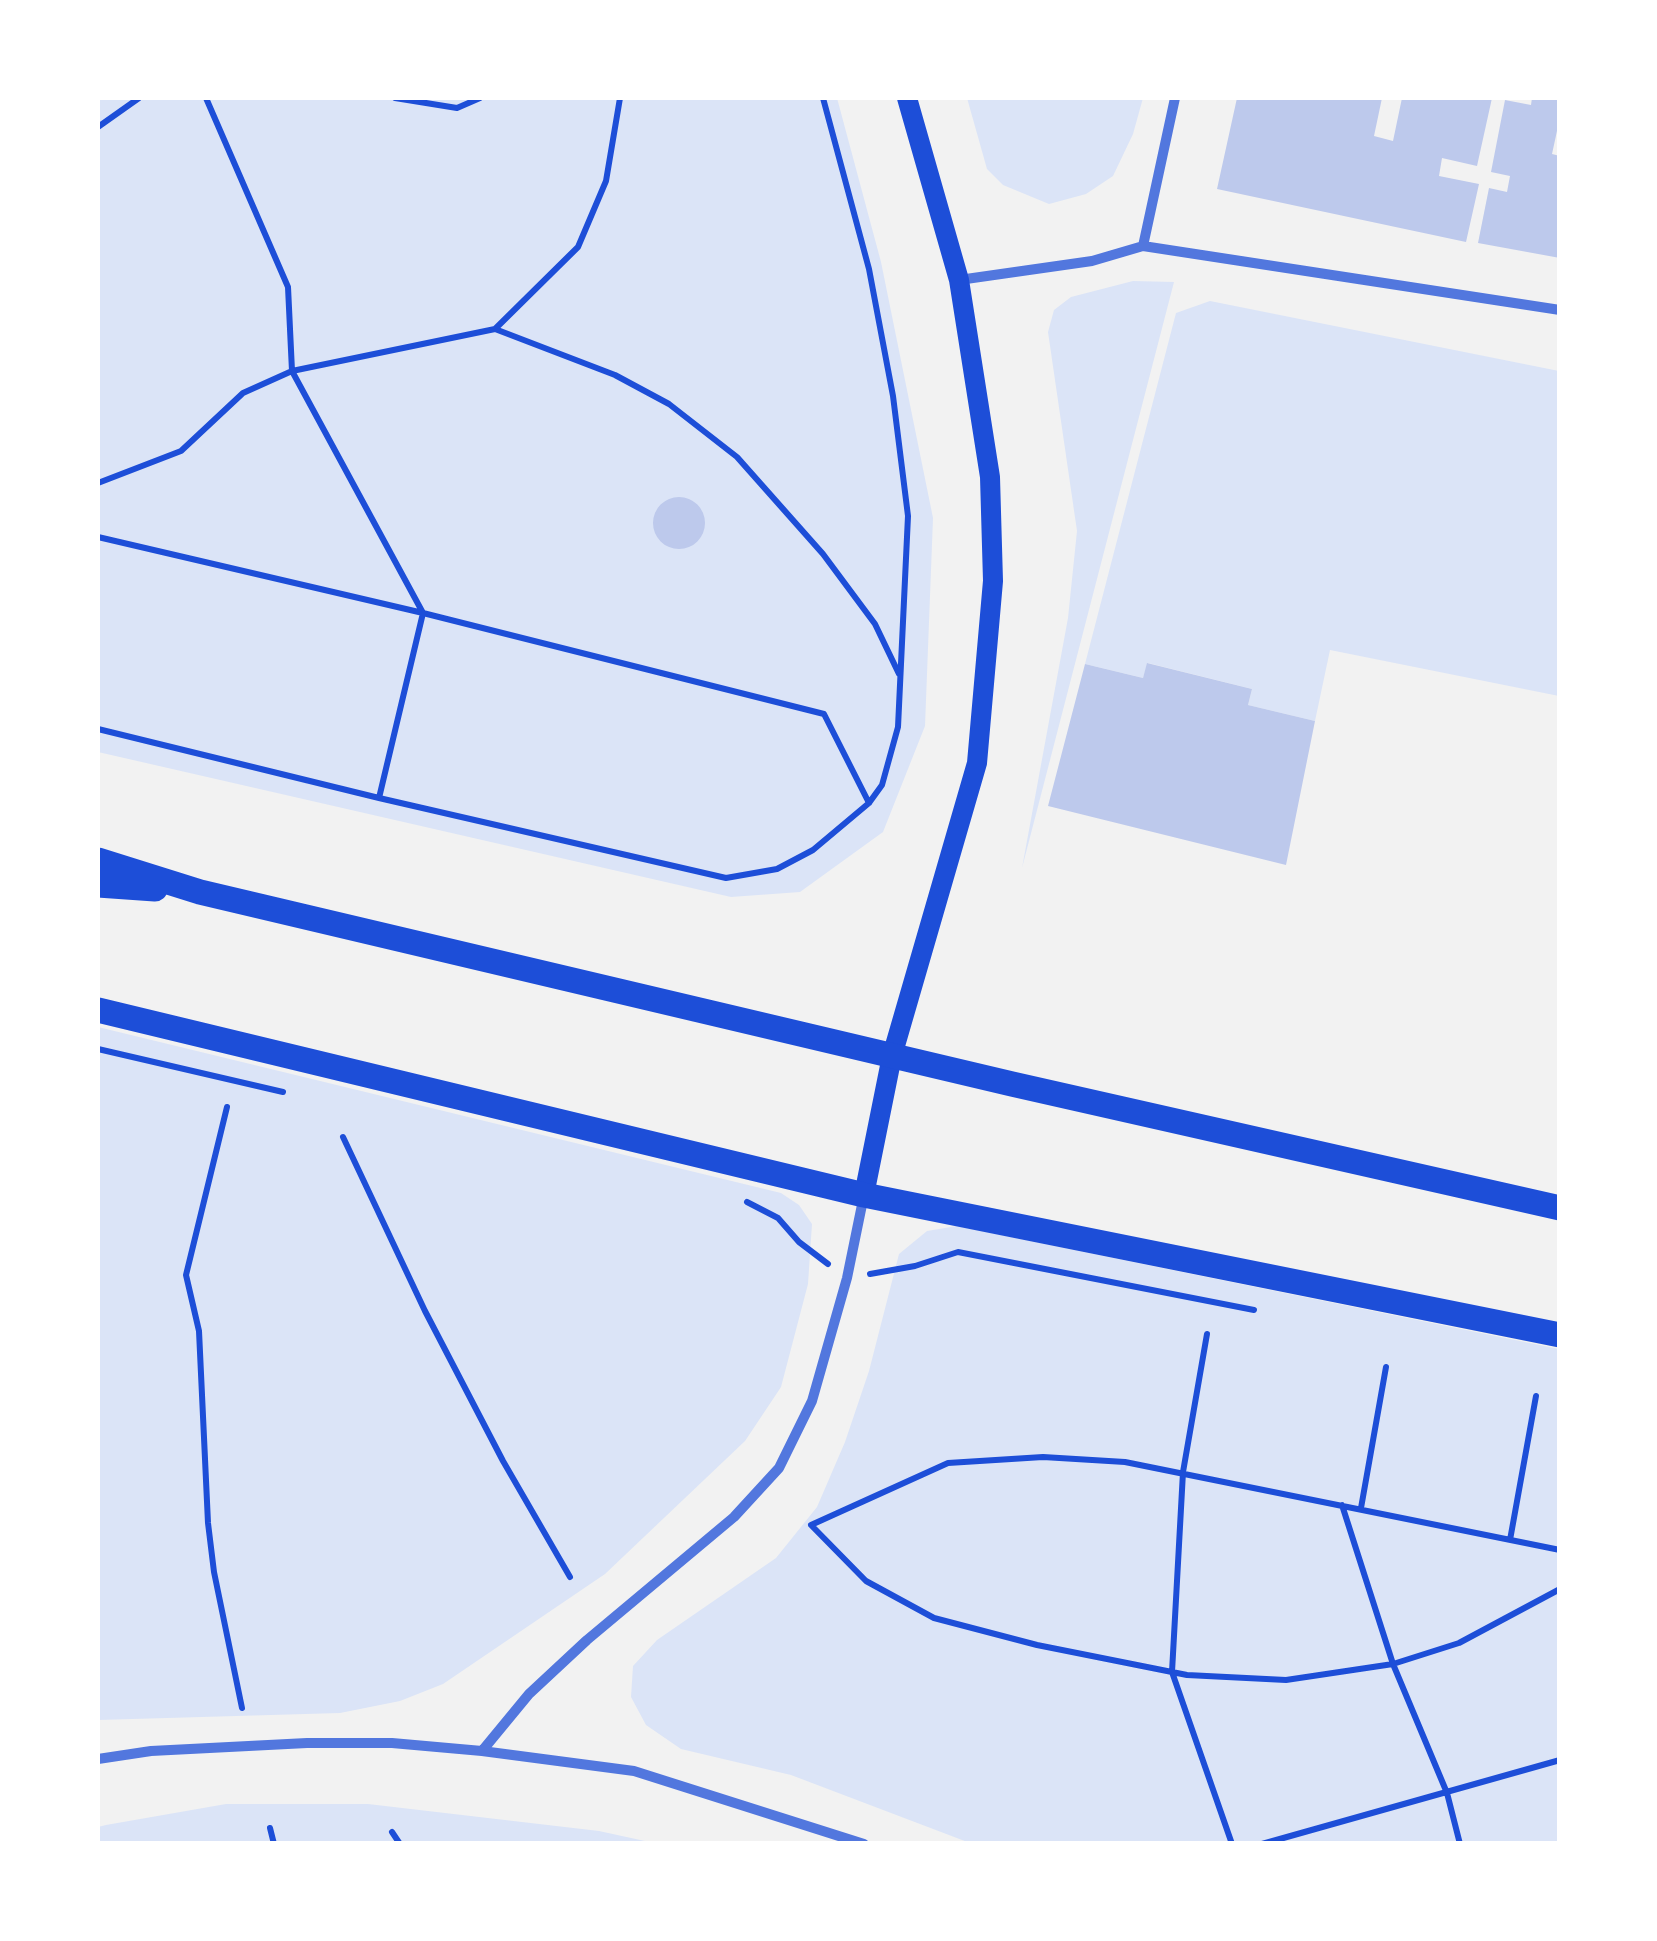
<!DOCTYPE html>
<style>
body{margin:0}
#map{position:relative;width:1657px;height:1941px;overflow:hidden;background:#f2f2f2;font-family:Manrope,sans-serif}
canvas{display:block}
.frame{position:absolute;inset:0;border:100px solid #fff;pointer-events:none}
</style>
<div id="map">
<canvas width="1657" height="1941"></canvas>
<div class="frame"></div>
</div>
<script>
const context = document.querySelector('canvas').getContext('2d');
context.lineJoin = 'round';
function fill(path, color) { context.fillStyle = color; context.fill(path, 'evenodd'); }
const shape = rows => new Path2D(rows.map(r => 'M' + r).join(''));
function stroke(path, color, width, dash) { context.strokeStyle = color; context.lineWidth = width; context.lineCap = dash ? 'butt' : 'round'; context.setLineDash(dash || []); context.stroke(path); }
fill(shape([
 [98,98,837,98,881,262,933,518,925,726,883,832,800,892,731,897,98,752],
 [967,98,1143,98,1133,134,1113,176,1086,194,1049,204,1003,185,987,169],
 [1133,281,1174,282,1022,868,1068,618,1077,531,1048,332,1054,310,1071,297],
 [1210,301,1559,371,1559,696,1330,650,1315,721,1248,705,1252,689,1148,663,1143,678,1085,664,1176,313],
 [98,1027,781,1193,799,1205,812,1224,808,1284,781,1387,745,1441,605,1574,443,1684,400,1701,340,1713,98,1720],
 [957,1226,1559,1349,1559,1843,970,1843,791,1775,681,1749,646,1725,631,1697,633,1666,657,1640,776,1558,817,1507,845,1442,869,1371,899,1254,927,1231],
 [226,1804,368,1804,599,1831,654,1843,98,1844,98,1827,106,1825]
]), '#dbe4f7');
fill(shape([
 [1237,98,1382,98,1374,136,1393,141,1402,98,1492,98,1477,166,1442,158,1439,176,1479,184,1466,242,1217,189],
 [1532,98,1560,98,1560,117,1552,154,1560,156,1560,258,1478,243,1489,188,1507,192,1510,176,1491,172,1505,100,1531,105],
 '653 523a26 26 0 1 1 52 0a26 26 0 1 1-52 0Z',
 [1147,663,1252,689,1248,705,1315,721,1286,865,1048,806,1085,664,1143,678]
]), '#bdc9ec');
stroke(shape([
 [206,98,288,287,292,371,423,613,379,798],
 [395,98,457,108,480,98],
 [98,127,139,98],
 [495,329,615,375,669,404,737,457,823,554,875,624,899,674],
 [98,483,181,451,243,393,292,371,495,329,578,247,606,181,620,98],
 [98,537,423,613,824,714,869,803],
 [98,729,379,798,726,878,777,869,813,850,869,803,882,785,898,727,908,516,893,396,869,269,823,98],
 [98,1049,283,1092],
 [227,1107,186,1275,199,1331,208,1523,214,1572,242,1708],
 [343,1137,425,1311,503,1461,570,1577],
 [747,1202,778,1218,799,1242,828,1264],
 [870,1274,915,1266,958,1252,1254,1310],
 [1207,1334,1183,1472,1172,1672,1232,1844],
 [1342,1505,1393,1664,1447,1793,1460,1844],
 [1361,1508,1386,1367],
 [1510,1540,1536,1396],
 [1560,1550,1125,1462,1043,1457,948,1463,811,1525,866,1581,934,1618,1037,1645,1187,1675,1286,1680,1393,1664,1459,1643,1560,1589],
 [270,1828,274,1844],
 [392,1832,400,1844],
 [1262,1844,1560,1760]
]), '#1d4ed8', 6);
stroke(shape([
 [1143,246,1175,98],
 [959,280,1092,261,1143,246,1560,310],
 [482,1751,529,1694,587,1640,734,1517,779,1468,812,1401,847,1278,864,1195],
 [98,1759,151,1751,307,1743,392,1743,482,1751,634,1771,864,1844]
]), '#5277de', 10);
stroke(shape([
 [864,1195,892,1056,977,763,993,581,990,477,959,280,907,98]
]), '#1d4ed8', 20);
stroke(shape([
 [98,860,200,892,1012,1084,1560,1208],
 [98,885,155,889],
 [98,1010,864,1195,1560,1335]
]), '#1d4ed8', 25);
</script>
